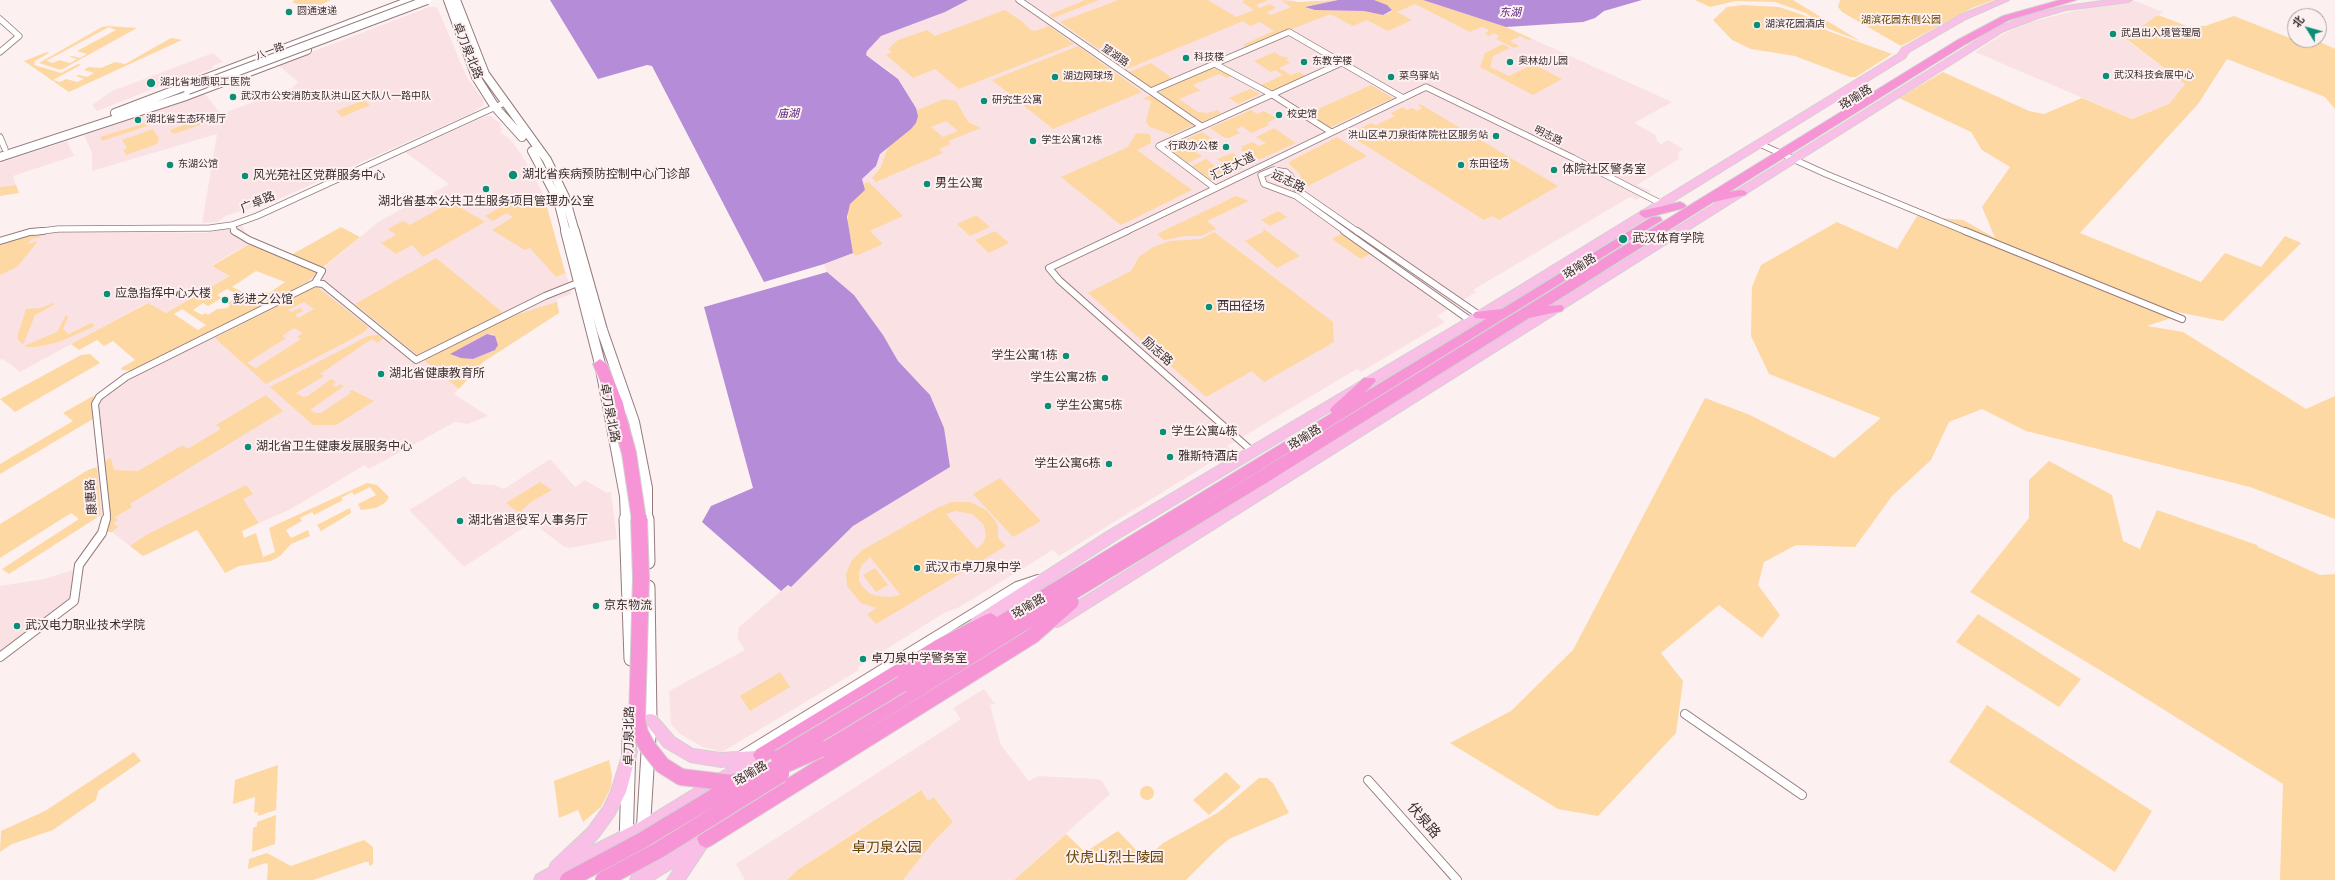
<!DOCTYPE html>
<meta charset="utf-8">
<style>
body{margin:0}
#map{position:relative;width:2335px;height:880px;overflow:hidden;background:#fdf0f1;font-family:"Titillium Web","Noto Sans SC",sans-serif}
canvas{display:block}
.north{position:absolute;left:2287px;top:8px;width:40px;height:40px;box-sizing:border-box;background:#fdf0f1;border:1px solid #afa2a3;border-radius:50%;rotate:307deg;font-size:11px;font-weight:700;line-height:16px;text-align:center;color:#392d2e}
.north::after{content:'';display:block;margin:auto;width:14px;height:18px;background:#0a8e75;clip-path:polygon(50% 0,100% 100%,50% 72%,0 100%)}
</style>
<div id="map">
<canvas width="2335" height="880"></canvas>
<div class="north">北</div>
</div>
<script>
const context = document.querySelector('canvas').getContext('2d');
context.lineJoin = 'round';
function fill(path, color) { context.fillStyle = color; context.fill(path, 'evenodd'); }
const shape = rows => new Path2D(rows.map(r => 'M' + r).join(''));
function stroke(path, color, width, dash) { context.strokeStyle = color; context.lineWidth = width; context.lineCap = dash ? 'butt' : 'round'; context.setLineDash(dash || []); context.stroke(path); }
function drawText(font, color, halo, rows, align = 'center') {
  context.font = font + ' "Titillium Web","Noto Sans SC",sans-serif'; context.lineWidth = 4; context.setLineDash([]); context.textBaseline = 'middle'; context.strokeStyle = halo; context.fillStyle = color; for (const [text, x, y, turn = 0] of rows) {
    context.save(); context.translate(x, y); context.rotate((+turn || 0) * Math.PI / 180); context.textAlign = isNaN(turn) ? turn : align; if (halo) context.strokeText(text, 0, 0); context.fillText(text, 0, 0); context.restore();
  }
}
fill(shape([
 [968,0,1291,0,1298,2,1423,0,1506,27,1672,102,1634,123,1656,135,1657,141,1661,144,1668,140,1683,149,1678,153,1679,159,1637,185,1651,191,1636,200,1630,197,1473,290,1476,292,1437,316,1445,322,1361,372,1357,369,1227,446,1231,450,1059,556,1053,550,958,608,944,613,858,667,859,670,722,752,703,747,680,734,671,724,669,691,745,650,737,638,739,627,788,585,790,587,853,526,925,389,898,361,883,335,854,295,827,272,824,264,853,253,865,190,862,179,876,166,880,154,895,140,891,72,866,55,867,51,881,36,945,12],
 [2135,1,2163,12,2125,39,2185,84,2169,104,2132,119,1975,52,2005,33,2030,22,2090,7],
 [429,7,437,7,467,77,484,101,483,106,470,114,272,202,225,216,218,222,202,223,217,134,92,171,92,153,84,135,205,94,221,114,292,88,298,82,278,65],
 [213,53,223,62,212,66,214,68,191,77,189,75,97,111,92,105,112,91],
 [486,116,491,116,502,125,499,127,503,129,500,132,510,139,522,155,542,192,572,294,557,299,559,313,483,362,454,394,488,416,468,424,455,422,369,469,365,465,289,510,259,523,247,505,143,556,112,532,99,531,101,515,92,401,114,382,209,336,307,282,378,222,449,184,405,152],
 [67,141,74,156,13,176,16,185,0,187,0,163],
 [242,225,246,234,255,240,212,265,231,276,166,313,147,303,20,372,3,359,0,360,0,245,35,233,66,231,206,233],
 [550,459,575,487,585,480,607,493,611,492,617,539,570,548,563,546,532,522,464,567,409,510,464,476,472,484,494,485,504,489],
 [73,570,70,600,0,651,0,586,44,579],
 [984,689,995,704,990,705,1001,745,1029,781,1038,776,1097,779,1102,781,1110,794,1014,880,903,880,933,842,953,822,935,797,928,801,920,790,796,871,787,880,745,880,736,864,961,719,953,708]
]), '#fae2e4');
fill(shape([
 [295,0,331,0,309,10,292,2],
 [1085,0,1099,0,1053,18,1049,15],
 [1118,0,1208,0,1236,17,1254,10,1242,2,1244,0,1269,0,1256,5,1260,8,1270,4,1276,8,1267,12,1271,15,1291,7,1281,0,1298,2,1338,0,1307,6,1307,8,1315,10,1364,11,1384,15,1391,12,1392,9,1374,0,1423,0,1506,27,1532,39,1529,40,1520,36,1510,41,1519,46,1514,48,1496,39,1499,36,1494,33,1489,36,1485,34,1489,30,1485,28,1481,27,1470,32,1415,4,1397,12,1412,20,1388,31,1367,20,1353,26,1330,14,1247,47,1242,45,1274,31,1260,22,1250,26,1243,21,1127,69,1060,22],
 [1695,0,1793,0,1860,41,1829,29,1806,13,1775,2,1736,1,1710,7],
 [1840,0,1994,0,1972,8,1901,46,1842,12,1838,7],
 [1743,5,1779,7,1806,16,1828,31,1892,54,1856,77,1850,77,1795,56,1751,49,1732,40,1713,20,1727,7],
 [1005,10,1020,20,1031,30,1035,31,1049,26,1074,44,959,89,935,69,913,78,886,55,892,52,888,49,898,40,927,30,935,36],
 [2158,15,2187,26,2205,26,2234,16,2295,40,2320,42,2335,49,2335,109,2325,97,2227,59,2198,104,2080,233,2201,282,2225,253,2261,267,2285,236,2301,243,2223,321,2162,309,2171,318,2147,326,2183,332,2306,409,2335,396,2335,519,2250,487,2026,431,1982,409,1949,422,1931,460,1892,496,1855,547,1796,545,1764,562,1758,585,1780,615,1762,638,1719,605,1661,653,1683,681,1676,733,1598,816,1558,809,1450,743,1511,711,1573,650,1705,398,1750,415,1834,458,1881,418,1769,374,1751,336,1752,287,1761,265,1837,222,1897,249,1917,216,1963,220,1995,238,1982,207,2010,167,1982,150,1971,132,1899,98,1943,72,2029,111,2044,114,2082,98,2132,119,2169,104,2185,84,2125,38],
 [109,26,137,28,61,70,39,63,102,27],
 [109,27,116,30,77,51,87,54,80,58,72,56,69,57,77,59,70,63,59,60,53,63,46,61],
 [171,38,182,40,69,92,24,61,47,52,49,53,35,61,34,65,61,73,78,64,81,65,53,80,60,82,66,79,77,82,84,79,76,76,79,75,87,77,94,73,84,70,88,67,101,68,115,62,125,64],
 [1503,44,1510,48,1493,56,1490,67,1509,76,1533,64,1562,79,1533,95,1480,67,1485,53],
 [1078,46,1142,92,1053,129,992,80],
 [1275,52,1280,56,1289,58,1286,60,1290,63,1279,68,1291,75,1299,72,1306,76,1272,92,1261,85,1283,75,1275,70,1271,72,1254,61],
 [1151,63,1173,79,1151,88,1129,72],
 [1213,68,1218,68,1231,76,1227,78,1219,74,1193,85,1201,91,1198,91,1179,99,1198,112,1208,113,1217,110,1221,113,1202,122,1160,93,1163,89],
 [1371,85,1393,98,1329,128,1307,114],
 [1250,89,1260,94,1238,104,1229,98],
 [1151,95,1194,125,1172,135,1150,127,1146,122,1151,101,1142,99],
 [944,99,956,101,968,122,981,128,948,141,951,144,939,149,943,153,876,182,872,178,881,167,889,144,916,123,917,110],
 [946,121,958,131,943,137,931,127],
 [364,100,370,105,342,117,336,111],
 [1420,104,1558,186,1499,220,1492,216,1484,220,1357,140,1366,136,1357,130,1371,123,1376,125,1395,116,1391,113,1403,107,1407,110,1412,108,1417,111,1422,108,1418,105],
 [1251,110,1257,114,1264,111,1276,118,1267,123,1269,125,1251,133,1242,126,1236,130,1240,133,1229,138,1225,138,1210,128],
 [213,114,216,120,173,134,170,130],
 [147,120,150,125,102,141,100,137,145,123,144,121],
 [1274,128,1296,143,1261,159,1254,159,1241,150,1243,148,1241,147,1252,142,1259,146,1266,143,1256,137],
 [153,129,159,138,157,144,126,155,123,150,127,148,122,140],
 [1202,132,1217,142,1205,150,1200,146,1192,150,1202,156,1188,163,1167,148],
 [1136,133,1150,134,1151,143,1137,150,1192,190,1121,225,1061,177,1128,147],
 [1337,137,1367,156,1308,186,1303,186,1300,174,1290,165,1289,162],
 [1233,153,1246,162,1246,166,1214,182,1192,166,1206,159,1216,167,1223,163,1217,159],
 [869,182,903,216,870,231,883,244,856,256,853,253,848,224,848,208,853,199,865,190,862,184],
 [16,185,19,193,0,196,0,187],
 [544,196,565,273,556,277,530,248,525,250,492,230,513,217,507,213,493,221,485,216,508,203,521,199,523,203],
 [1236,196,1249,201,1207,221,1216,229,1201,236,1184,236,1164,240,1157,234],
 [451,202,485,222,423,257,412,245,396,254,381,243,396,235,388,229,403,221,410,225],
 [1278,211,1287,217,1270,226,1261,220],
 [976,215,990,227,970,236,957,224],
 [341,227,360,237,322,268,291,255],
 [1264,229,1289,248,1300,256,1277,268,1245,241,1263,232],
 [995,231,1009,243,989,253,975,240],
 [1214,232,1333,322,1334,342,1264,382,1252,371,1206,397,1088,293,1131,271,1139,257,1153,247,1170,241,1201,239],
 [35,233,38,233,41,237,32,239,27,244,38,241,17,267,0,275,0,245],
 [1343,233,1371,253,1361,259,1332,239],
 [251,243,319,272,307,282,216,332,134,371,122,370,121,368,135,360,113,341,104,346,97,340,79,350,71,344,148,303,166,313,230,276,212,266],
 [256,271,285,282,269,293,266,292,256,298,232,287],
 [227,289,236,294,234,296,236,298,228,303,230,305,227,308,217,309,208,315,205,313,202,315,193,310,203,303,208,306,222,298,217,295],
 [182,309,206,325,198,330,174,314],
 [436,258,501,311,501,314,417,355,355,304],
 [316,286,368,327,363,333,266,384,215,338],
 [304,302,314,309,298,318,295,315,303,311,300,308,291,312,288,310],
 [294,328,303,333,297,337,301,339,256,368,247,363,286,338,282,336],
 [557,302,559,313,483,362,459,389,424,360,509,317],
 [493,334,497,341,495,350,474,359,454,356,471,342,487,334],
 [53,303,55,304,35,315,23,345,17,338,26,309,41,308],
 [66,315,68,317,63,329,69,334,91,323,95,326,59,342,36,347,29,347,24,346,57,332],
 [378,335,383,339,377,343,372,339,320,374,324,376,296,393,303,397,308,396,331,379,336,382,332,385,336,387,340,384,344,386,310,410,316,413,321,413,351,393,349,392,352,390,374,401,336,425,313,425,270,387,368,336],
 [90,354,100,363,15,412,0,399,81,355],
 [266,395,283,411,130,504,132,507,115,517,118,520,113,523,118,527,112,532,106,532,110,513,104,461,111,458,114,470,138,471,183,445,187,449,221,429,216,425],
 [93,396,96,398,92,404,93,419,0,474,0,464,73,421,63,413],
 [2049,461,2112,495,2123,541,2140,549,2157,510,2257,545,2258,547,2320,575,2335,574,2335,880,2280,880,2283,784,2118,681,1970,592,2029,518,2029,480],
 [97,467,101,515,9,574,2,569,79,519,71,513,0,558,0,524,88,470],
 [1000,478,1041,521,1013,537,973,494],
 [540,482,552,490,531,502,519,513,506,503],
 [367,483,377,485,389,497,386,502,376,508,361,510,358,504,376,495,370,487,354,495,352,492,341,498,343,500,314,515,312,512,300,518,302,521,286,530,291,538,308,530,310,536,291,544,280,556,271,561,239,566,225,573,197,530,143,556,130,546,146,535,246,485,253,494,243,499,259,523,242,531,244,538,256,533,263,557,275,552,269,528],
 [952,502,970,502,986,510,995,520,998,526,998,538,1006,546,876,624,867,614,877,608,861,603,847,586,846,574,852,560,864,549,939,507],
 [955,511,972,514,984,525,986,536,983,543,977,549,946,514],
 [870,557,900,594,900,595,890,597,876,596,869,593,862,586,859,580,859,572,862,565],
 [350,508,351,513,321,531,317,525],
 [875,568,888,585,876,592,863,575],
 [1978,614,2081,679,2059,707,1956,642],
 [780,672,790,687,750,711,740,696],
 [1987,705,2152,811,2115,872,1949,762],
 [134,752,141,761,98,791,96,800,53,830,12,844,0,852,1,831,45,811],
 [609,760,612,775,611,787,601,807,583,822,578,810,559,818,554,781],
 [278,765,276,810,258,816,258,812,254,813,255,797,233,804,235,780],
 [1226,772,1241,787,1209,815,1193,800],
 [1259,778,1267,778,1273,783,1289,813,1229,839,1216,850,1186,880,1014,880,1066,834,1085,852,1118,831,1145,859,1163,843,1219,812],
 '1140 793a7 7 0 1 1 14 0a7 7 0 1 1-14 0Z',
 [921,790,928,801,934,797,953,822,933,842,903,880,787,880,796,871],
 [276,815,275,844,252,852,253,828,257,826,257,822],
 [364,840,373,847,373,864,369,866,369,862,365,862,313,880,267,880,268,865,266,863,248,869,249,859,267,853,291,866]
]), '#fdd8a2');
fill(shape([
 [550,0,968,0,945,12,881,36,867,51,866,55,898,79,916,108,918,116,916,123,911,129,880,154,876,166,862,179,865,190,850,204,847,217,853,253,824,264,764,282,652,66,647,65,598,79],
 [1338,0,1374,0,1387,5,1392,10,1383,15,1364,11,1315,10,1305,7],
 [1423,0,1642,0,1604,11,1595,18,1583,22,1506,27],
 [827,272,854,295,883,335,898,361,930,395,944,428,950,467,853,526,791,587,788,585,781,591,702,522,711,506,753,488,704,307],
 [487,334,495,336,498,345,495,350,473,359,461,358,450,354]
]), '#b48cd8');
const streetFar2 = shape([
 [1019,0,1201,126],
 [0,19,19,36,0,52],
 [1215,64,1271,94,1331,132],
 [1151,91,1289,32,1403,98],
 [0,137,5,149],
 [1760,144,1826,174,1967,232],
 [1215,188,1159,146,1341,63],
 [232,225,235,232],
 [34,232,58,229,210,228,232,225,257,216,504,103],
 [1125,232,1426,87,1573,158,1662,204],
 [1346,232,1296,196,1264,184,1261,175,1273,170,1286,172,1291,177,1294,186,1302,193,1358,232]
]);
const streetFar1 = shape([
 [234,231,249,240,322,271,315,283],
 [1127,231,1049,268,1059,280,1253,452],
 [1344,231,1471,321],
 [1357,231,1479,315],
 [1965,231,2182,319],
 [0,241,30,232,43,231],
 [106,520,107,515,95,404,99,397,126,377,315,283,323,284,416,360,545,296,580,282]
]);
const street = shape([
 [0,657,74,601,79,565,102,533,106,519],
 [1685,714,1802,795],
 [740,756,1017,586,1038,579],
 [1368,780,1457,880]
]);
const secondaryFar2 = shape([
 [448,0,476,77,495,107,522,137],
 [456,0,485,74,547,160,565,197,575,232],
 [115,113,412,0],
 [532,151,558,200,566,232],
 [0,157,183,97,307,50]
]);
const secondaryFar1 = shape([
 [566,231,600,364,625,496,626,520],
 [574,231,602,330,634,422,647,488,647,520]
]);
const secondary = shape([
 [626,519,631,659],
 [647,519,648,562],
 [643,834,650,720,648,587],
 [626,843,630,713]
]);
const primary = shape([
 [1998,0,2009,0,1966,19,1909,52,1905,58,1763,146,1475,324,1118,539,983,626,978,628,973,626,971,622,973,618,1108,531,1467,318,1898,54,1902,48,1960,15,1998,0],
 [2109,0,2132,0,2128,2,2066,10,2038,18,2004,31,1062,625,1057,627,1052,625,1050,621,1052,617,1998,27,2032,14,2066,6,2109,0],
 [650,714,655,715,674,737,693,749,721,753,756,751,762,748,767,750,769,755,767,760,648,833,558,880,534,880,536,875,549,868,551,863,588,828,604,806,611,791,625,746,630,744,635,746,637,751,626,792,614,816,598,838,588,848,638,823,731,766,721,767,690,762,664,747,643,720,645,715,650,714],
 [706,832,711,834,714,839,711,844,707,847,685,880,667,880,676,866,653,880,630,880,632,875,706,832]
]);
const highway = shape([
 [2060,0,2076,0,2009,20,1964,45,1729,192,1741,190,1745,191,1747,193,1745,195,1713,202,1548,306,1562,305,1564,308,1562,311,1529,318,1266,483,1077,598,1079,602,1077,607,1037,642,712,845,706,848,700,845,697,839,700,833,827,754,821,757,815,754,812,749,815,744,901,691,896,689,894,683,768,760,762,763,756,760,753,755,756,750,936,640,985,615,991,613,997,617,1332,413,1330,410,1332,407,1364,378,1374,378,1376,381,1364,393,1486,319,1475,318,1473,315,1475,312,1502,309,1652,217,1660,217,1662,220,1167,528,1956,41,2003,16,2060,0],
 [1033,626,1025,632,828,754,1033,626],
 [1680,202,1684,204,1686,206,1684,208,1645,218,1639,214,1641,211,1680,202],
 [600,359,607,364,623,403,626,417,624,420,619,422,614,420,612,417,609,403,593,364,600,359]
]);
stroke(streetFar2, '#967b7d', 7);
stroke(streetFar1, '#967b7d', 8);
stroke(street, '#967b7d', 10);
stroke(secondaryFar2, '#967b7d', 10);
stroke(secondaryFar1, '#967b7d', 12);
stroke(secondary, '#967b7d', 15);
stroke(primary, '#d3d1d1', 2);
stroke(highway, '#d3d1d1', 2);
stroke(streetFar2, '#fff', 5.5);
stroke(streetFar1, '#fff', 6);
stroke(street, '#fff', 8);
stroke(secondaryFar2, '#fff', 8);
stroke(secondaryFar1, '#fff', 10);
stroke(secondary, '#fff', 13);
fill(primary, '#fabfe6');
fill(highway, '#f694d6');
const secondaryBridge = shape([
 [188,90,427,0]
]);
const highwayBridgeFar1 = shape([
 [619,417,629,453,639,520]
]);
const highwayBridge = shape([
 [639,519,641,578,637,720,640,733,647,746,662,765,681,777,731,783,761,775,821,749],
 [779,758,902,684],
 [568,880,641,841,737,783],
 [603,880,659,850,781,774]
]);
stroke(secondaryBridge, '#967b7d', 10, []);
stroke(highwayBridgeFar1, '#d3d1d1', 16, []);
stroke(highwayBridge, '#d3d1d1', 18, []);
stroke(secondaryBridge, '#fff', 8);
stroke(highwayBridgeFar1, '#f694d6', 14);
stroke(highwayBridge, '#f694d6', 16);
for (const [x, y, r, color] of [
 [289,12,4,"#0a8e75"],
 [1757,25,4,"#0a8e75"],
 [2113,34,4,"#0a8e75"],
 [1186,58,4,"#0a8e75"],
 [1304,62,4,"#0a8e75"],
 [1510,62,4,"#0a8e75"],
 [2106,76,4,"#0a8e75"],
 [1055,77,4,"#0a8e75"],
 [1391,77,4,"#0a8e75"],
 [151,83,5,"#0a8e75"],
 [233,97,4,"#0a8e75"],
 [984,101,4,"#0a8e75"],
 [1279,115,4,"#0a8e75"],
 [138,120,4,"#0a8e75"],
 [1496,136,4,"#0a8e75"],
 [1033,141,4,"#0a8e75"],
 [1226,147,4,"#0a8e75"],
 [170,165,4,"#0a8e75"],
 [1461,165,4,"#0a8e75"],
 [1554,170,4,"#0a8e75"],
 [513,175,5,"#0a8e75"],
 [245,176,4,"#0a8e75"],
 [927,184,4,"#0a8e75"],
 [486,189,4,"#0a8e75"],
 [1623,239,5,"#0a8e75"],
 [107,294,4,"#0a8e75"],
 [225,300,4,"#0a8e75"],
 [1209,307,4,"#0a8e75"],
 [1066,356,4,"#0a8e75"],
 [381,374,4,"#0a8e75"],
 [1105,378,4,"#0a8e75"],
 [1048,406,4,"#0a8e75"],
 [1163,432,4,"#0a8e75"],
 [248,447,4,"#0a8e75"],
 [1170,457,4,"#0a8e75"],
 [1109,464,4,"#0a8e75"],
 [460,521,4,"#0a8e75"],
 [917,568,4,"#0a8e75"],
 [596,606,4,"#0a8e75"],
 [17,626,4,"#0a8e75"],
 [863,659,4,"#0a8e75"]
]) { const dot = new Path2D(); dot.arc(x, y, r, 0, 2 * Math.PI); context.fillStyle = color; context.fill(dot); stroke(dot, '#fdf0f1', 1.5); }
drawText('10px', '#392d2e', '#fdf0f1', [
 ["圆通速递",297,12],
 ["湖滨花园酒店",1765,25],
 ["武昌出入境管理局",2121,34],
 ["科技楼",1194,58],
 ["东教学楼",1312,62],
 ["奥林幼儿园",1518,62],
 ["武汉科技会展中心",2114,76],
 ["湖边网球场",1063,77],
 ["菜鸟驿站",1399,77],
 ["湖北省地质职工医院",160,83],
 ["武汉市公安消防支队洪山区大队八一路中队",241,97],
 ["研究生公寓",992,101],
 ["校史馆",1287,115],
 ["湖北省生态环境厅",146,120],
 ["洪山区卓刀泉街体院社区服务站",1488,136,"right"],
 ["学生公寓12栋",1041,141],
 ["行政办公楼",1218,147,"right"],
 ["东湖公馆",178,165],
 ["东田径场",1469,165]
], 'left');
drawText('10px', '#644300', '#fdf0f1', [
 ["湖滨花园东侧公园",1901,21]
]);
drawText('10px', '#392d2e', '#fdf0f1', [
 ["八一路",270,52,-21],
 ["望湖路",1115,56,35],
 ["明志路",1548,136,26]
]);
drawText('italic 11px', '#59257e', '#fdf0f1', [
 ["东湖",1510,13],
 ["庙湖",788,114]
]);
drawText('12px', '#392d2e', '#fdf0f1', [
 ["卓刀泉北路",467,51,68],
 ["珞喻路",1856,98,-32],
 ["汇志大道",1233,167,-26],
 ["远志路",1288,182,26],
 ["广卓路",258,203,-23],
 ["珞喻路",1580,267,-32],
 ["励志路",1157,352,42],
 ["卓刀泉北路",609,413,79],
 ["珞喻路",1305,438,-32],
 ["康惠路",92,497,-94],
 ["珞喻路",1029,607,-31],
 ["卓刀泉北路",630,736,-89],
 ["珞喻路",751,774,-31]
]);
drawText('12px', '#392d2e', '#fdf0f1', [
 ["体院社区警务室",1562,170],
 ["湖北省疾病预防控制中心门诊部",522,175],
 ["风光苑社区党群服务中心",253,176],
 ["男生公寓",935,184],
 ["湖北省基本公共卫生服务项目管理办公室",486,202,"center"],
 ["武汉体育学院",1632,239],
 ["应急指挥中心大楼",115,294],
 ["彭进之公馆",233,300],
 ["西田径场",1217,307],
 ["学生公寓1栋",1058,356,"right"],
 ["湖北省健康教育所",389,374],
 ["学生公寓2栋",1097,378,"right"],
 ["学生公寓5栋",1056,406],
 ["学生公寓4栋",1171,432],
 ["湖北省卫生健康发展服务中心",256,447],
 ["雅斯特酒店",1178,457],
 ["学生公寓6栋",1101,464,"right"],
 ["湖北省退役军人事务厅",468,521],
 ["武汉市卓刀泉中学",925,568],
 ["京东物流",604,606],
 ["武汉电力职业技术学院",25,626],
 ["卓刀泉中学警务室",871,659]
], 'left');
drawText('14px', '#392d2e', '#fdf0f1', [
 ["伏泉路",1423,821,49]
]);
drawText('14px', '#644300', '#fdf0f1', [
 ["卓刀泉公园",887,849],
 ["伏虎山烈士陵园",1115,859]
]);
</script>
